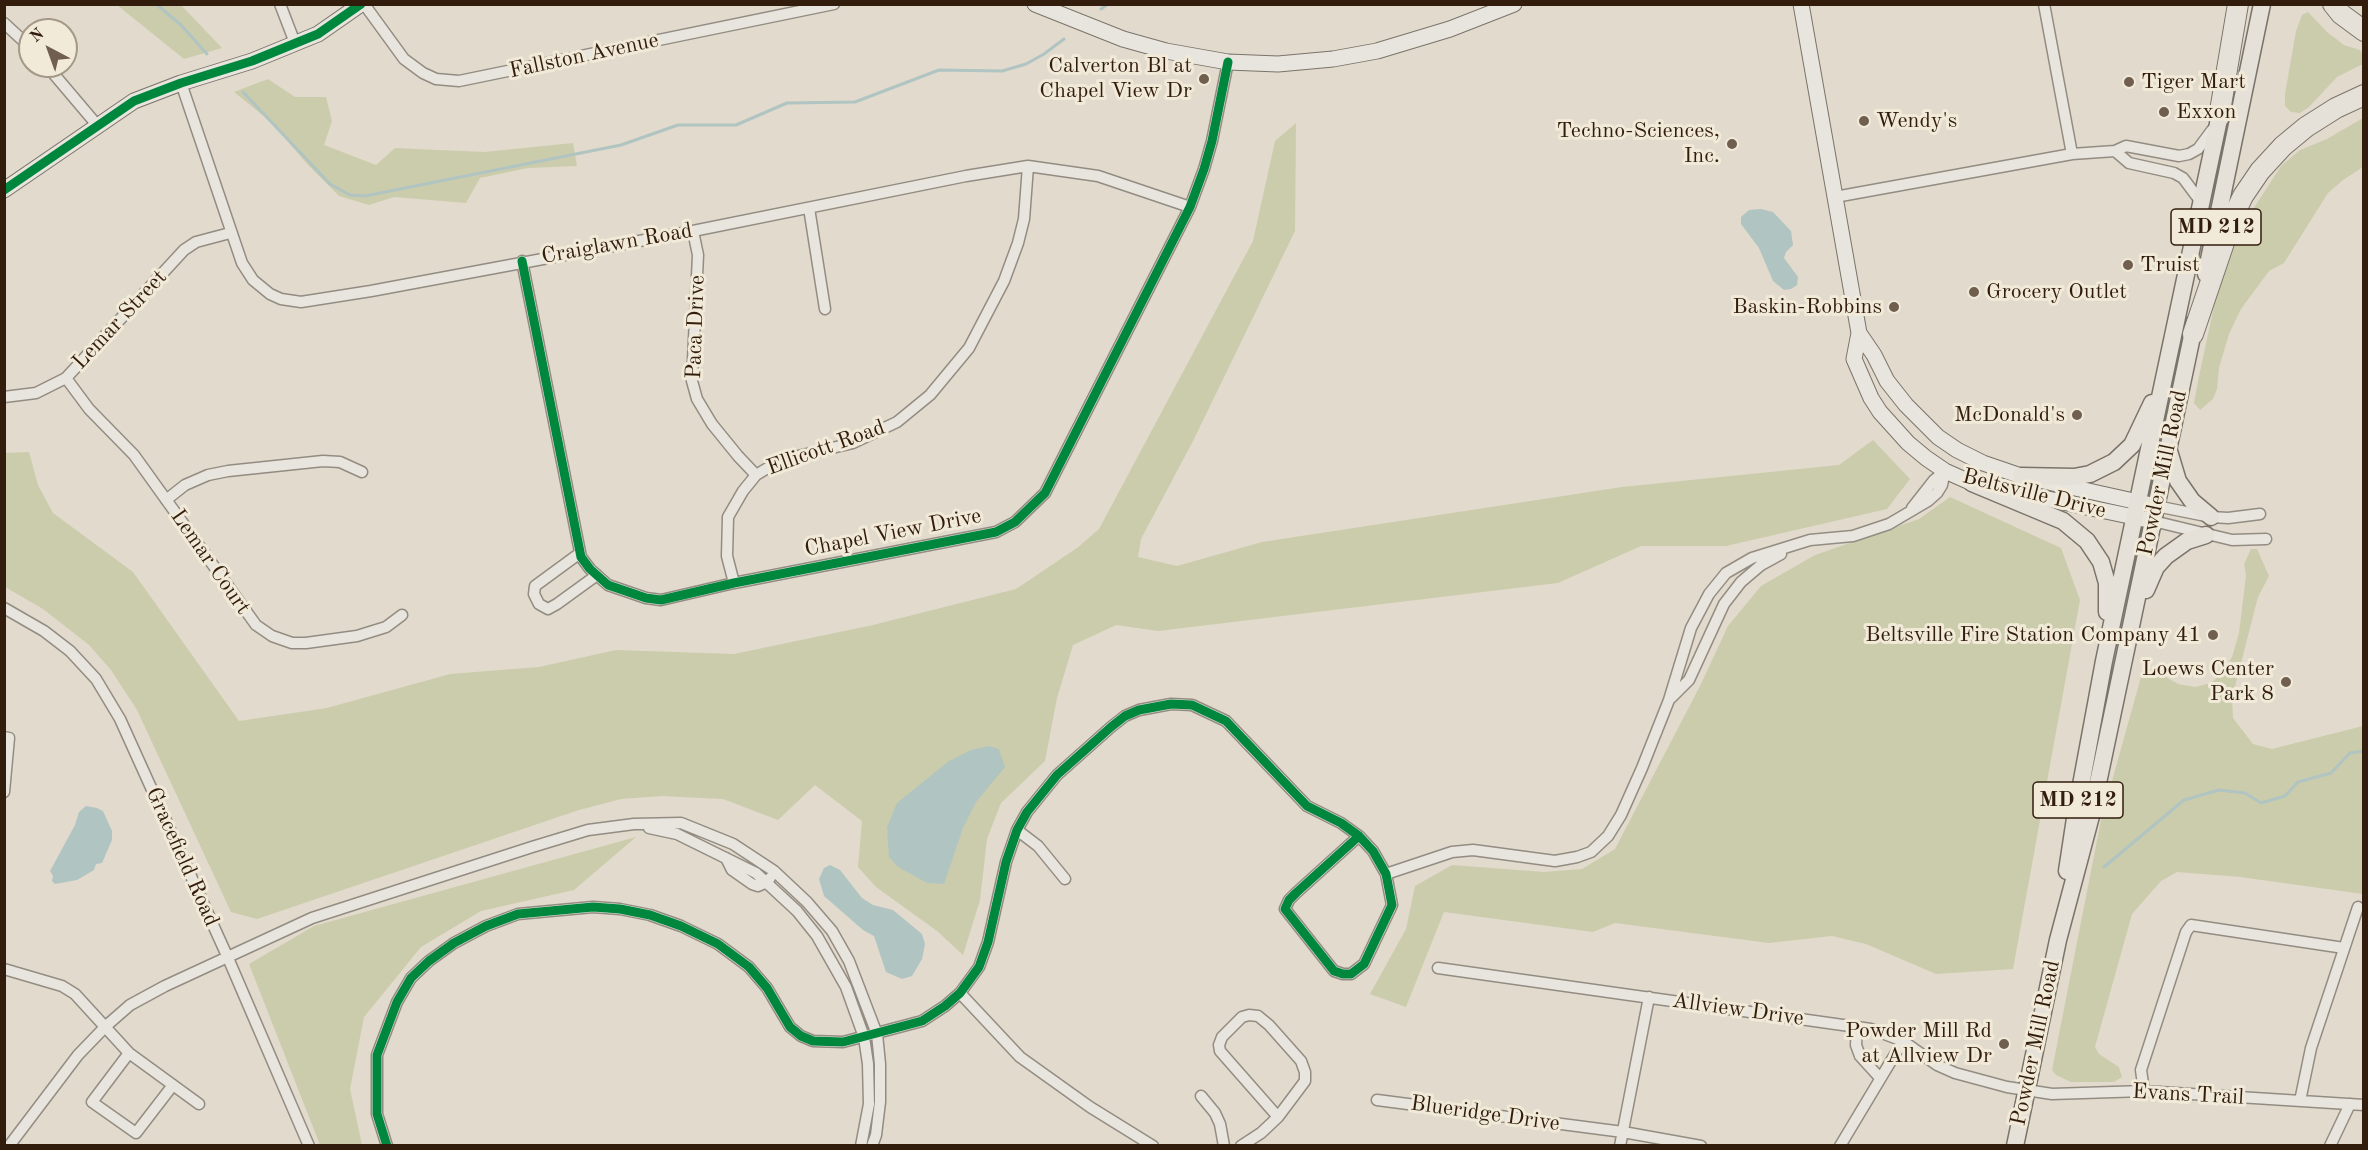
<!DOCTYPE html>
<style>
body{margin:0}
#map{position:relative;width:2368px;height:1150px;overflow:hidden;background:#e2dacc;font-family:"Old Standard TT",serif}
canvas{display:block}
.frame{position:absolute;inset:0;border:6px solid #321c0b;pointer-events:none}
.north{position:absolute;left:18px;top:18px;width:60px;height:60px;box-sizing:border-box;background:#f1ead9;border:2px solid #a59887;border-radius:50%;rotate:319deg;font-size:16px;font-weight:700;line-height:24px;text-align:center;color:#321c0b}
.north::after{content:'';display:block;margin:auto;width:21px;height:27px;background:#705e4f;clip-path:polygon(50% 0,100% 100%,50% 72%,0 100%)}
</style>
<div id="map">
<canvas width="2368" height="1150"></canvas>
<div class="frame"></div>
<div class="north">N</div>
</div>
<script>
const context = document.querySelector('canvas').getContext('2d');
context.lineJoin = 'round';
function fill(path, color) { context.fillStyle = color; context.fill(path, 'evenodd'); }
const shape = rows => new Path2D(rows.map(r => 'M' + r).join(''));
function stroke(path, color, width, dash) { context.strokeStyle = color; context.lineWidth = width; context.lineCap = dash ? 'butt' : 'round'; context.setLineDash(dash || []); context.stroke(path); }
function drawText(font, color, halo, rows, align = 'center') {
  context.font = font + ' "Old Standard TT",serif'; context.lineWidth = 6; context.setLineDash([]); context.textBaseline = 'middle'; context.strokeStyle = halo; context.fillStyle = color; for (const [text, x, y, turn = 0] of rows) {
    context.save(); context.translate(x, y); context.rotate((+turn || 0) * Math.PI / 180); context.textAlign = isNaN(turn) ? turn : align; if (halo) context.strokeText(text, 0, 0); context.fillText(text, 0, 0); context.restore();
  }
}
fill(shape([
 [117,5,181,5,222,48,184,59],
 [2308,12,2327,32,2344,45,2360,50,2363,55,2363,64,2337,77,2309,107,2300,113,2291,112,2285,106,2285,94,2296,31,2302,15],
 [268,79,295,97,326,97,332,121,324,145,376,165,395,148,484,152,573,143,577,166,528,168,480,178,466,203,394,197,369,205,339,196,308,165,271,122,234,92],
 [2363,118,2363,167,2343,180,2328,193,2284,263,2269,271,2241,309,2229,334,2219,368,2217,389,2213,399,2200,410,2194,403,2198,381,2222,269,2228,250,2239,231,2281,166,2300,150,2327,139],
 [1296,123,1295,231,1193,441,1141,539,1138,557,1177,566,1262,542,1622,487,1839,465,1873,440,1910,479,1887,509,1726,546,1641,546,1558,583,1158,631,1116,625,1073,645,1057,698,1045,761,1001,803,987,839,980,900,963,955,937,931,876,887,858,867,862,821,815,785,778,820,723,799,662,796,621,799,579,810,257,919,231,912,137,710,111,670,89,645,43,609,5,587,5,453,29,452,38,485,53,513,133,572,239,721,327,708,450,674,539,667,616,650,734,654,873,625,1016,589,1077,548,1099,529,1253,241,1275,141],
 [1950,497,2061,548,2080,600,2013,969,1936,974,1866,944,1832,936,1769,943,1615,923,1593,932,1444,912,1406,1007,1370,994,1406,929,1415,886,1452,865,1544,872,1582,869,1615,849,1700,686,1728,626,1761,586,1815,555,1919,519],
 [2251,549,2257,549,2269,576,2258,597,2232,698,2233,718,2253,744,2272,749,2363,726,2363,894,2240,877,2177,872,2161,881,2132,914,2095,1047,2099,1054,2119,1067,2122,1077,2114,1082,2071,1082,2056,1075,2052,1070,2101,820,2143,670,2152,669,2178,684,2195,687,2211,683,2222,673,2232,657,2239,633,2246,575,2244,564],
 [636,837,574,890,481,911,421,947,364,1017,350,1089,362,1145,320,1145,249,964,314,926]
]), '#cbccac');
fill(shape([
 [1761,209,1773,212,1791,231,1793,245,1786,252,1784,258,1798,277,1797,285,1791,289,1784,290,1773,281,1759,248,1741,224,1741,217,1749,210],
 [989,746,999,749,1005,767,976,802,963,828,944,884,927,883,898,867,889,857,887,827,897,803,949,761,971,750],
 [86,806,97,808,103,811,112,831,112,840,102,863,96,864,94,870,77,880,55,884,52,881,53,876,50,871,75,825,79,812],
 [830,865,840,870,862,898,873,905,893,910,922,934,925,944,922,959,912,976,902,979,886,972,874,936,863,930,824,896,819,879,824,868]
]), '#b0c4c2');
stroke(shape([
 [156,4,180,24,207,54],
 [1101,9,1108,4],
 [243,92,330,184,350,195,365,196,621,145,678,125,736,125,787,103,855,102,939,70,1002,71,1026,64,1044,54,1064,39],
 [2104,867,2184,800,2219,790,2245,793,2261,803,2285,796,2298,782,2331,773,2350,753,2364,751]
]), '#b0c4c2', 3);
const street = shape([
 [280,4,295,43],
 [364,4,404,59,423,73,436,79,459,81,834,4],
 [2044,4,2072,154],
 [4,23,30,47],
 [47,66,97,125],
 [181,83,242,263,253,280,270,294,281,299,301,302,371,291,693,231,966,176,1028,166,1098,176,1190,207],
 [2115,151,2129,163,2174,173,2183,178,2201,202],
 [1835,197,2072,154,2115,151,2126,146,2179,156,2189,154,2198,149,2212,130],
 [809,208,825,309],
 [693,231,698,255,692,381,697,399,712,424,738,456,756,475],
 [522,261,581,557,590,569,608,585,646,598,661,600,734,583,996,532,1015,522,1045,493,1190,207,1204,169,1212,141,1228,62],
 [66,378,89,409,134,455,256,625,272,636,292,643,306,643,357,636,386,627,402,615],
 [4,397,36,393,66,378,184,250,196,242,230,233],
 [166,500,185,485,208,475,228,471,323,461,340,462,362,472],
 [2156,506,2211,517,2228,518,2260,514],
 [1912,508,1934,480,1945,471],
 [2153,521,2232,540,2266,539],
 [580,553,535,586,534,594,539,604,548,609,557,604,597,575],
 [734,583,727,556,728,517,743,491,756,475,781,460,853,443,897,422,930,395,969,348,1004,281,1018,243,1024,219,1028,166],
 [4,608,44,631,70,651,96,679,120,719,228,958,309,1146],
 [1671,698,1689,680,1724,604,1741,582,1761,565,1781,554],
 [4,737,9,738,4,792],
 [649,828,677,834,756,873,797,911,817,936,846,987,864,1037,868,1064,869,1104,861,1146],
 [1017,830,1038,846,1065,879],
 [726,858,732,870,752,884,758,886,767,882,770,878],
 [1386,874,1452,852,1473,850,1555,861,1577,857,1591,852,1608,836,1621,815,1642,768,1669,700,1691,628,1709,594,1726,573,1752,558,1810,540,1853,536,1889,524,1928,501,1937,493,1942,485,1945,471],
 [1438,968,1871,1029,1903,1041,1937,1065,1955,1073,2007,1087,2052,1094,2144,1091,2364,1105],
 [4,969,62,986,75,994,129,1053,199,1104],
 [960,993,1020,1057,1090,1107,1153,1146],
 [1857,1027,1856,1045,1860,1056,1880,1078],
 [129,1053,92,1102,136,1133,173,1085],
 [2144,1091,2141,1070,2186,932,2191,925,2344,948],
 [1201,1096,1215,1113,1220,1124,1224,1146],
 [1377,1100,1623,1132,1701,1146],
 [2300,1101,2311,1048,2358,907],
 [9,1146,78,1055,106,1026,130,1005,165,986,312,918,532,847,588,830,634,824,681,823,733,844,774,871,807,902,832,931,849,961,877,1034,880,1064,880,1102,876,1135,872,1146],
 [387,1146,377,1114,377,1055,397,1002,411,978,429,961,454,943,486,926,518,914,593,907,620,909,650,915,681,926,718,944,749,967,767,988,790,1027,801,1036,813,1041,843,1042,922,1021,945,1006,960,993,979,967,988,942,1006,862,1017,830,1027,812,1057,775,1111,727,1125,716,1139,710,1171,704,1192,705,1226,721,1307,806,1341,823,1359,836,1373,851,1386,874,1392,905,1364,964,1351,974,1343,974,1334,971,1285,909,1289,900,1296,893,1359,836],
 [1241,1146,1261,1133,1278,1117,1305,1081,1305,1072,1301,1061,1269,1025,1258,1016,1249,1015,1242,1017,1222,1037,1219,1045,1220,1051,1278,1117],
 [1620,1146,1649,997],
 [1840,1146,1903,1041],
 [2330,1146,2350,1104]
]);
const secondary = shape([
 [1035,4,1123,39,1166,51,1228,62,1278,64,1333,59,1377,51,1450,29,1514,4],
 [1801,4,1859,333,1854,359,1871,398,1880,412,1908,443,1926,458,1945,471,1972,483,2153,521],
 [4,190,134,101,181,83,252,61,318,34,361,4],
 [1859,333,1874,355,1887,381,1906,405,1938,437,1957,450,1983,463,2021,476,2156,506]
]);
const primary = shape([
 [2206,274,2262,4],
 [2169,451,2178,481,2192,501,2211,517],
 [2021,476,2074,477,2090,474,2114,462,2132,445,2152,403],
 [1972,483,2063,521,2087,541,2101,562,2107,583,2107,612],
 [2146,590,2156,567,2166,556,2187,541,2206,535],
 [2067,871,2076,812,2104,661,2222,105],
 [2015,1146,2058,940,2091,816,2195,322]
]);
const highway = shape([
 [2333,4,2341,14,2364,31],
 [2219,117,2238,4],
 [2193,334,2232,219,2243,196,2260,171,2283,146,2306,127,2336,108,2364,95]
]);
stroke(street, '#938c82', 13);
stroke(secondary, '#7a7369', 17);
stroke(primary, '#7a7369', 19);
stroke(highway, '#7a7369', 22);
stroke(street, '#e8e5de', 10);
stroke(secondary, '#e8e5de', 15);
stroke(primary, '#e5e0d8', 16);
stroke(highway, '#e5e0d8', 20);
stroke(shape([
 [4,190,134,101,181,83,252,61,318,34,361,4],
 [522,261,581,557,590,569,608,585,646,598,661,600,734,583,996,532,1015,522,1045,493,1190,207,1204,169,1212,141,1228,62],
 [387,1146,377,1114,377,1055,397,1002,411,978,429,961,454,943,486,926,518,914,593,907,620,909,650,915,681,926,718,944,749,967,767,988,790,1027,801,1036,813,1041,843,1042,922,1021,945,1006,960,993,979,967,988,942,1006,862,1017,830,1027,812,1057,775,1111,727,1125,716,1139,710,1171,704,1192,705,1226,721,1307,806,1341,823,1359,836,1373,851,1386,874,1392,905,1364,964,1351,974,1343,974,1334,971,1285,909,1289,900,1296,893,1359,836]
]), '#00873e', 9);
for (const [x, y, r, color] of [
 [1204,79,6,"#705e4f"],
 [2129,82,6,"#705e4f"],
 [2164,112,6,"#705e4f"],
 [1864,121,6,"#705e4f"],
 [1732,144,6,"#705e4f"],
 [2128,265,6,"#705e4f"],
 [1974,292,6,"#705e4f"],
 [1894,307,6,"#705e4f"],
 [2077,415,6,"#705e4f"],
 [2213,635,6,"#705e4f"],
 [2286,682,6,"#705e4f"],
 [2004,1044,6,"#705e4f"]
]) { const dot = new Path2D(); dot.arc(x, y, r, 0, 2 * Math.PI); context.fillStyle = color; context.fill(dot); stroke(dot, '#f1ead9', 2); }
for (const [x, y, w] of [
 [2216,227,90],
 [2078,800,90]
]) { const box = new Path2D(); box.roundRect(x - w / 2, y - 18, w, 36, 4.5); context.fillStyle = '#f1ead9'; context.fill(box); stroke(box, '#321c0b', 1.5); }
drawText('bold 21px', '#321c0b', null, [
 ["MD 212",2216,227],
 ["MD 212",2078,800]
]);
drawText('22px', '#321c0b', '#f1ead9', [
 ["Fallston Avenue",584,56,-12],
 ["Craiglawn Road",617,244,-10],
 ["Lemar Street",120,320,-47],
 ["Paca Drive",696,327,-88],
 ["Ellicott Road",826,448,-20],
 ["Powder Mill Road",2163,473,-78],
 ["Beltsville Drive",2034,494,14],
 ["Chapel View Drive",893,533,-11],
 ["Lemar Court",210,562,55],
 ["Gracefield Road",182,857,66],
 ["Allview Drive",1738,1010,8],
 ["Powder Mill Road",2036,1043,-78],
 ["Evans Trail",2188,1095,3],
 ["Blueridge Drive",1485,1114,8]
]);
drawText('22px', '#321c0b', '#f1ead9', [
 ["Calverton Bl at",1192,66],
 ["Chapel View Dr",1192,91],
 ["Tiger Mart",2141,82,"left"],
 ["Exxon",2176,112,"left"],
 ["Wendy's",1876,121,"left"],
 ["Techno-Sciences,",1720,131],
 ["Inc.",1720,156],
 ["Truist",2140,265,"left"],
 ["Grocery Outlet",1986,292,"left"],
 ["Baskin-Robbins",1882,307],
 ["McDonald's",2065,415],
 ["Beltsville Fire Station Company 41",2201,635],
 ["Loews Center",2274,669],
 ["Park 8",2274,694],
 ["Powder Mill Rd",1992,1031],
 ["at Allview Dr",1992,1056]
], 'right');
</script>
